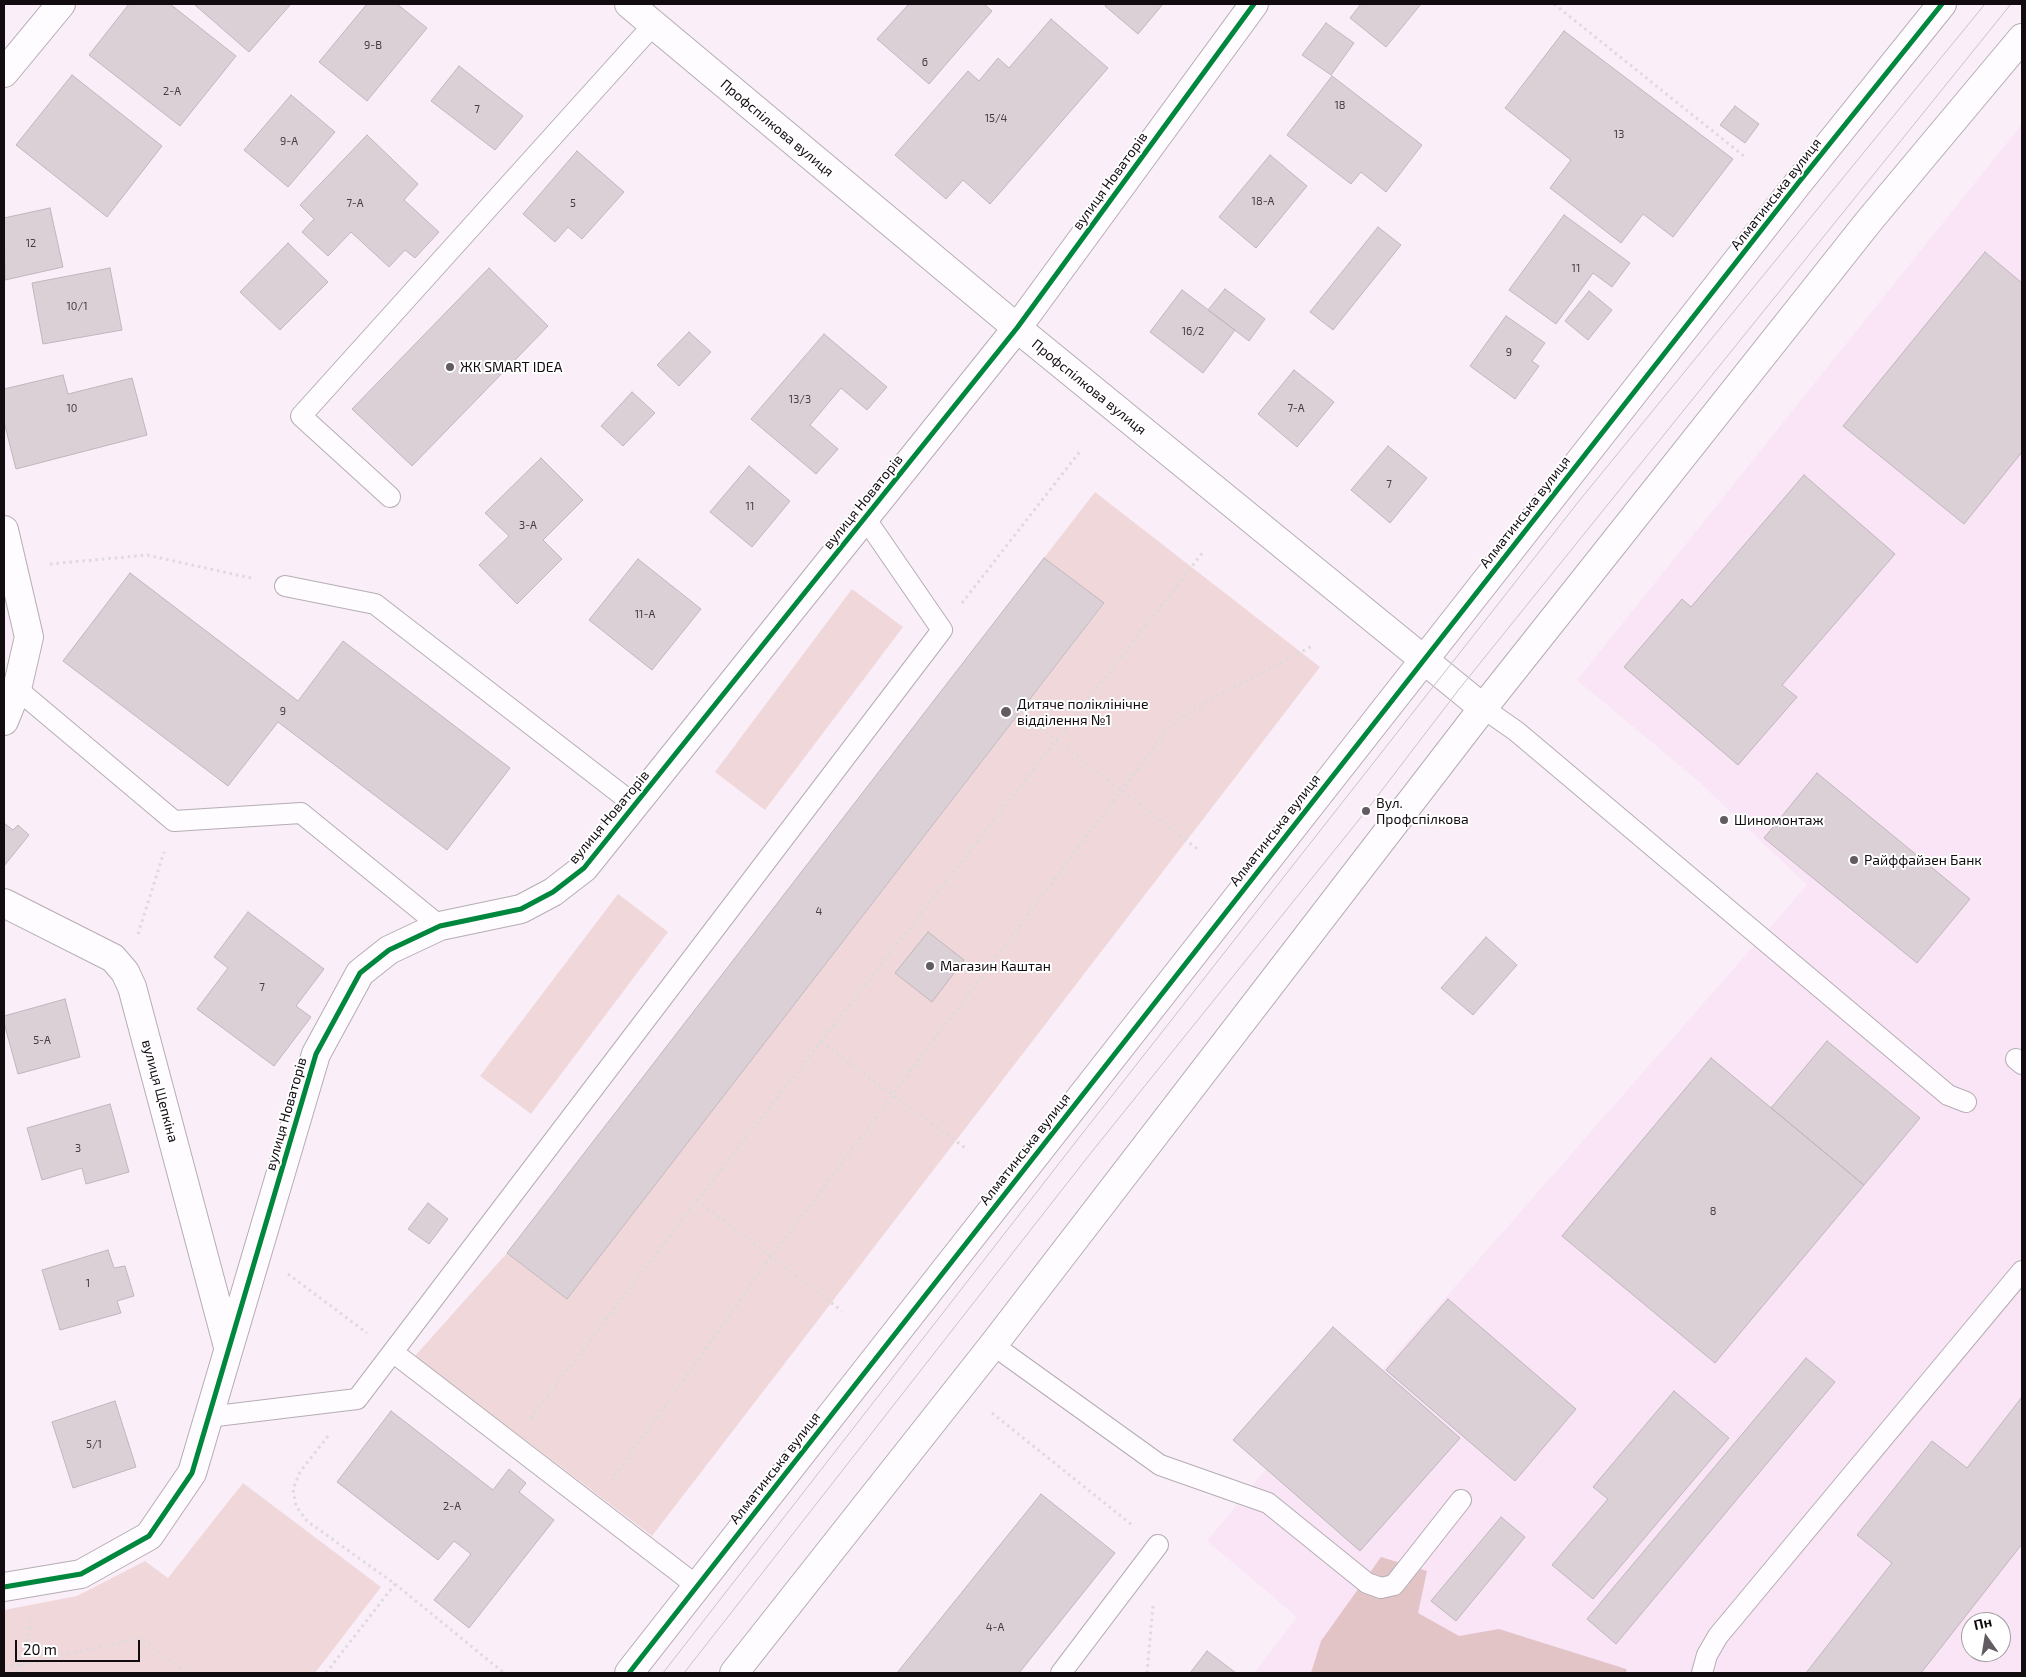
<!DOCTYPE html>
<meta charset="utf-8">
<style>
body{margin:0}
#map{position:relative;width:2026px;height:1677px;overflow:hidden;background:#faeef8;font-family:"Exo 2",sans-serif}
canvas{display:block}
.frame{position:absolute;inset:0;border:5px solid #120c11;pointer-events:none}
.north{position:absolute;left:1961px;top:1612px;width:50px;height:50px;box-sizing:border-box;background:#fff;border:1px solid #a09ea0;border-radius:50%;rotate:347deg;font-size:14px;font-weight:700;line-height:20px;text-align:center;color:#120c11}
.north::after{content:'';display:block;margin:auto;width:18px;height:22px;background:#635b62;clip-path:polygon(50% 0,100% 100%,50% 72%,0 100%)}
.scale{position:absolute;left:15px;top:1640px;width:125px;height:22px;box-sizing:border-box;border:2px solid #120c11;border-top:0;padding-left:6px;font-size:15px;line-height:18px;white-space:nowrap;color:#120c11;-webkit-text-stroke:4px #fff;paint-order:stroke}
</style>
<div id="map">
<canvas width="2026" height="1677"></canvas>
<div class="frame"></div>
<div class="north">Пн</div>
<div class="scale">20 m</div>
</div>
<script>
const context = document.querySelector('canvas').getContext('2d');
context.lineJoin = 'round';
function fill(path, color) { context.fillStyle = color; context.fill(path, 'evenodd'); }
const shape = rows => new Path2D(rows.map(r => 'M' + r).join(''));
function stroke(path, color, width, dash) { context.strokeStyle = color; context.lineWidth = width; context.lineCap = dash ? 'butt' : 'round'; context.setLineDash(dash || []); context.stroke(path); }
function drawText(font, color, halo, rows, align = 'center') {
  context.font = font + ' "Exo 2",sans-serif'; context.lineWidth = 4; context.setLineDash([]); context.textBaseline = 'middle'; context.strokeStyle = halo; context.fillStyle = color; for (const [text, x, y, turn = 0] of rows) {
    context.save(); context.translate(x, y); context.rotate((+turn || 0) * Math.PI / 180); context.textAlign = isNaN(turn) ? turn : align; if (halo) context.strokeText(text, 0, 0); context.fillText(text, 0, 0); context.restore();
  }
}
fill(shape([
 [2022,124,2022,1673,1257,1673,1255,1672,1297,1617,1207,1541,1266,1469,1233,1440,1333,1327,1382,1370,1807,885,1696,779,1577,680],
 [1971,1622,2001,1622,2001,1652,1971,1652]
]), '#f9e5f6');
fill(shape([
 [1095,492,1320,667,652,1536,415,1356,507,1253,567,1299,1104,604,1044,558],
 [852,589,903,627,765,810,715,772],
 [618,894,668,932,531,1114,480,1076],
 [243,1483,381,1587,315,1673,4,1673,4,1610,77,1596,145,1561,168,1578]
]), '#f0d7da');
fill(shape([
 [1381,1557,1427,1571,1418,1613,1459,1636,1499,1629,1626,1669,1627,1673,1311,1673,1321,1641]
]), '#e2c4c7');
const building = shape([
 [129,4,170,4,236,56,180,126,89,55,129,4],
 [197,4,291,4,249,52,195,5,197,4],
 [367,4,397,4,427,28,367,101,319,62,367,4],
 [907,4,984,4,992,11,929,84,877,39,908,5,907,4],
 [1107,4,1163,4,1138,34,1105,6,1107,4],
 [1361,4,1421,4,1386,47,1350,18,1361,4],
 [1051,19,1108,68,990,204,963,180,946,199,895,155,968,71,979,81,998,58,1009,68,1051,19],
 [1326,23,1354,43,1331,75,1302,55,1326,23],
 [1564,31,1733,159,1673,237,1643,214,1621,243,1550,188,1571,160,1505,108,1564,31],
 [459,66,523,116,495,150,431,101,459,66],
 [72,75,162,146,107,217,16,145,72,75],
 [1332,76,1422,145,1386,192,1361,172,1351,184,1287,135,1332,76],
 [291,95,335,132,288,187,244,150,291,95],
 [1735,106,1759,124,1745,143,1720,125,1735,106],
 [367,135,418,184,404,200,439,232,415,258,405,250,389,267,351,232,328,256,302,232,314,219,300,205,367,135],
 [577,151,624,192,582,239,568,227,555,242,523,214,577,151],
 [1270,155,1307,186,1256,248,1219,217,1270,155],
 [50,208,63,267,5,280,4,218,50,208],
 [1564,215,1630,263,1612,287,1593,273,1556,324,1509,290,1564,215],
 [1378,227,1401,245,1333,330,1310,312,1378,227],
 [288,243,328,282,280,330,240,292,288,243],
 [1985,252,2022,283,2022,452,1964,524,1843,426,1985,252],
 [110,268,122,330,43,344,32,283,110,268],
 [489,268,548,326,412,466,352,409,489,268],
 [1225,289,1265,319,1249,341,1208,310,1225,289],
 [1182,290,1235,330,1203,373,1150,332,1182,290],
 [1589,291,1612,310,1588,340,1565,321,1589,291],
 [1506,316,1545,343,1532,361,1539,366,1515,399,1470,366,1506,316],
 [689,332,711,352,679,386,657,365,689,332],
 [824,334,887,387,867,410,841,388,810,425,838,449,816,474,751,419,824,334],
 [1294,370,1334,402,1297,447,1258,414,1294,370],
 [63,375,68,394,132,378,147,435,16,469,4,422,4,389,63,375],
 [632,392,655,413,623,446,601,426,632,392],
 [1388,446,1427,478,1390,523,1351,490,1388,446],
 [541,458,583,500,543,540,562,559,517,604,479,565,509,536,485,513,541,458],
 [749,466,790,501,752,547,710,512,749,466],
 [1804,475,1895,554,1782,685,1797,697,1738,765,1624,667,1682,599,1691,607,1804,475],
 [1044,558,1104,603,567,1299,507,1253,1044,558],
 [638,559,701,609,652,670,589,620,638,559],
 [130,573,298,701,343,641,510,768,447,850,278,722,228,786,63,661,130,573],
 [1817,773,1970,899,1917,963,1764,838,1817,773],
 [4,823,13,830,18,825,29,835,4,866,4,823],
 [248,912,324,969,296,1006,311,1017,274,1066,197,1009,228,968,214,957,248,912],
 [928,932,964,960,932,1002,895,973,928,932],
 [1486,937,1517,965,1473,1015,1441,988,1486,937],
 [65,999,80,1057,18,1074,4,1023,4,1016,65,999],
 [1827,1041,1920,1118,1864,1185,1771,1108,1827,1041],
 [1711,1058,1864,1185,1715,1363,1562,1236,1711,1058],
 [110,1104,129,1172,86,1184,82,1168,42,1180,27,1128,110,1104],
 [428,1203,448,1219,429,1244,408,1229,428,1203],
 [108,1250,114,1268,125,1266,134,1296,117,1301,121,1313,60,1330,42,1270,108,1250],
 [1448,1299,1576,1409,1515,1481,1386,1370,1448,1299],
 [1333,1327,1460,1438,1360,1551,1233,1440,1333,1327],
 [1806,1358,1835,1382,1616,1644,1587,1619,1806,1358],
 [1674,1391,1729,1438,1593,1599,1552,1565,1608,1499,1593,1487,1674,1391],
 [2022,1397,2022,1544,1921,1673,1806,1673,1892,1563,1857,1535,1932,1441,1967,1468,2022,1397],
 [115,1401,136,1467,73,1488,52,1422,115,1401],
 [391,1411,493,1490,509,1469,526,1483,519,1492,554,1520,469,1628,434,1600,471,1554,454,1541,438,1560,337,1482,391,1411],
 [1041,1494,1115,1553,1019,1673,897,1673,1041,1494],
 [1501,1517,1525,1537,1456,1621,1431,1601,1501,1517],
 [1207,1651,1236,1673,1190,1673,1207,1651]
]);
fill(building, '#dad0d6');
stroke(building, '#c0b6bd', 1);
const service = shape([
 [390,497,301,416,654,24],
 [285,586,375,604,635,805],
 [17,689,174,821,301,813,440,926],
 [1483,708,1516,731,1948,1095,1966,1102],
 [2016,1059,2022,1064],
 [993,1345,1160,1465,1268,1503,1367,1583,1381,1588,1394,1585,1461,1500],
 [394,1353,697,1586],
 [208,1417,357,1399,942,630,865,518],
 [1061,1673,1158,1545],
 [1702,1673,1707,1655,1718,1636,2022,1271]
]);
const minor = shape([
 [4,73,61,4],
 [4,530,29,637,17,689,4,721],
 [4,903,113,958,125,972,132,987,228,1347],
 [4,1587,81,1574,149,1536,192,1473,316,1054,360,973,389,950,440,926,521,909,553,892,584,868,1017,328,1254,4]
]);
const tertiary = shape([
 [629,4,1017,328,1483,708],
 [629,1673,1799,182,1942,4],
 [734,1673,993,1345,1483,708,1869,221,2022,38]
]);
stroke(service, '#b5adb4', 22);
stroke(minor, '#b5adb4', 30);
stroke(tertiary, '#b5adb4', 30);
stroke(shape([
 [1554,4,1745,157],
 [50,564,147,555,255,579],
 [962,603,1081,450],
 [1020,712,1200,851],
 [138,934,164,852],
 [821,1042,968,1150],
 [697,1200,842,1311],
 [288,1274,367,1333],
 [992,1413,1132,1525],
 [531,1418,697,1200,1203,552],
 [328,1436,300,1472,293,1489,296,1506,307,1521,395,1584,504,1673],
 [611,1481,771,1257,1165,732,1183,716,1206,702,1314,645],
 [21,1664,23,1673],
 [4,1668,141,1638,187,1673],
 [17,1673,21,1664,32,1619],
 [326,1673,395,1584],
 [1147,1673,1153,1606]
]), '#dedade', 3, [2.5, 4]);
stroke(service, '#fefcfe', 20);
stroke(minor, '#fefcfe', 28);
stroke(tertiary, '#fefcfe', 28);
stroke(shape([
 [663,1673,1078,1139,1579,501,1985,4],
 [684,1673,1090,1154,1366,811,1460,688,2011,4]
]), '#c7c4c7', 1);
stroke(shape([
 [4,1587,81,1574,149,1536,192,1473,316,1054,360,973,389,950,440,926,521,909,553,892,584,868,1017,328,1254,4],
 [629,1673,1799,182,1942,4]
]), '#00873e', 5);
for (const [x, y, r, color] of [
 [450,367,5,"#635b62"],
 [1006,712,6,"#635b62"],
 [1366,811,5,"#635b62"],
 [1724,820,5,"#635b62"],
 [1854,860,5,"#635b62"],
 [930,966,5,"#635b62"]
]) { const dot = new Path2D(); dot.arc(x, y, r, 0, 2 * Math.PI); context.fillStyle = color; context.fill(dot); stroke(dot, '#fff', 2); }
drawText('11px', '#443d42', null, [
 ["9-В",373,45],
 ["6",925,62],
 ["2-А",172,91],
 ["18",1340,105],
 ["7",477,109],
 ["15/4",996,118],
 ["13",1619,134],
 ["9-А",289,141],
 ["18-А",1263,201],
 ["7-А",355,203],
 ["5",573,203],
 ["12",31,243],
 ["11",1576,268],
 ["10/1",77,306],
 ["16/2",1193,331],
 ["9",1509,352],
 ["13/3",800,399],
 ["10",72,408],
 ["7-А",1296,408],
 ["7",1389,484],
 ["11",750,506],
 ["3-А",528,525],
 ["11-А",645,614],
 ["9",283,711],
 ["4",819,911],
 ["7",262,987],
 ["5-А",42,1040],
 ["3",78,1148],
 ["8",1713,1211],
 ["1",88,1283],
 ["5/1",94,1444],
 ["2-А",452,1506],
 ["4-А",995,1627]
]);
drawText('14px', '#120c11', '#fff', [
 ["Профспілкова вулиця",777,128,40],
 ["вулиця Новаторів",1110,181,-54],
 ["Алматинська вулиця",1776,194,-52],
 ["Профспілкова вулиця",1089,387,39],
 ["вулиця Новаторів",863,502,-51],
 ["Алматинська вулиця",1525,512,-52],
 ["вулиця Новаторів",609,817,-50],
 ["Алматинська вулиця",1275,830,-52],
 ["вулиця Щепкіна",160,1091,75],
 ["вулиця Новаторів",286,1114,-74],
 ["Алматинська вулиця",1025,1149,-52],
 ["Алматинська вулиця",775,1468,-52]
]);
drawText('14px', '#120c11', '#fff', [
 ["ЖК SMART IDEA",460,367],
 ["Дитяче поліклінічне",1017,704],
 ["відділення №1",1017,720],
 ["Вул.",1376,803],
 ["Профспілкова",1376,819],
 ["Шиномонтаж",1734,820],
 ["Райффайзен Банк",1864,860],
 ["Магазин Каштан",940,966]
], 'left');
</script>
